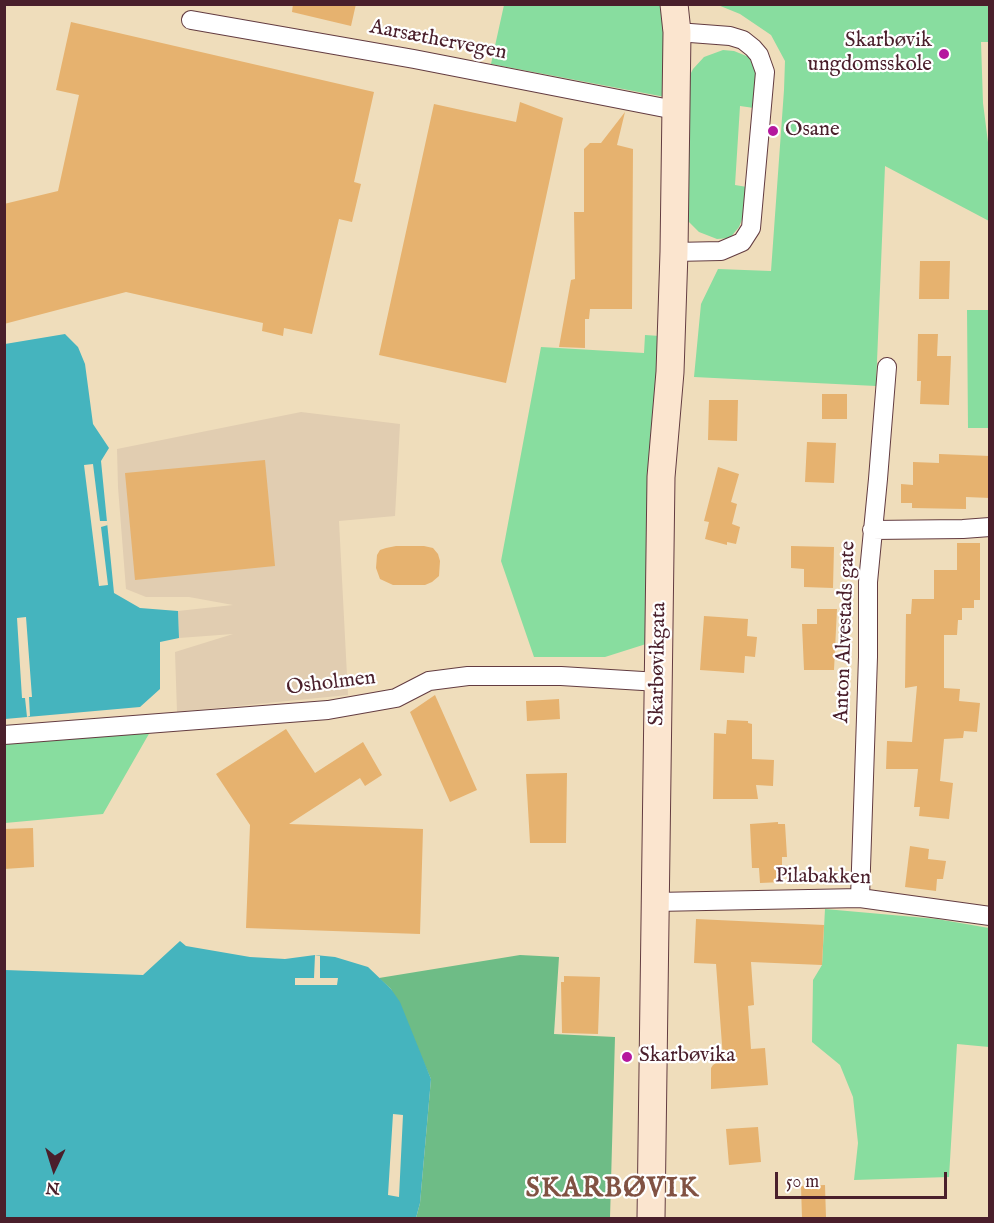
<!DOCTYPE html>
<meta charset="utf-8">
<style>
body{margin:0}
#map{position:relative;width:994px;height:1223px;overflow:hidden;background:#efddbb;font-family:"IM FELL English",serif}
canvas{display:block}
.frame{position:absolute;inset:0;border:6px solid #4a1f2b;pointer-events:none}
.north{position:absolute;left:24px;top:1139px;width:60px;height:60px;-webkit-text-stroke:4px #fff;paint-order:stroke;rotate:184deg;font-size:16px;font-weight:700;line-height:24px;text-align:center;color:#4a1f2b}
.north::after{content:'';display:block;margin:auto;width:21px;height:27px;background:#4a1f2b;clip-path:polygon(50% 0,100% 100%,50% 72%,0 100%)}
.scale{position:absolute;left:775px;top:1172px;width:172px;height:27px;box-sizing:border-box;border:3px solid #4a1f2b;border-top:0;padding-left:8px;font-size:18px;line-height:21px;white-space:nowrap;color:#4a1f2b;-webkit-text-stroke:4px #fff;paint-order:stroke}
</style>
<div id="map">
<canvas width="994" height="1223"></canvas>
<div class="frame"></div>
<div class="north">N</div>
<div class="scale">50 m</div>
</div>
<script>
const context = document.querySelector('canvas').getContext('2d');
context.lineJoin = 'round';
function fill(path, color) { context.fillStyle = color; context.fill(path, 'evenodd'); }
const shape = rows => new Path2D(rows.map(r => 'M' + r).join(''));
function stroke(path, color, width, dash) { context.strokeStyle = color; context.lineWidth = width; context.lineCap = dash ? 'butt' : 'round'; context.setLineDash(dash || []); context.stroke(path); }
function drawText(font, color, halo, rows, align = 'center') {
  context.font = font + ' "IM FELL English",serif'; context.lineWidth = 4.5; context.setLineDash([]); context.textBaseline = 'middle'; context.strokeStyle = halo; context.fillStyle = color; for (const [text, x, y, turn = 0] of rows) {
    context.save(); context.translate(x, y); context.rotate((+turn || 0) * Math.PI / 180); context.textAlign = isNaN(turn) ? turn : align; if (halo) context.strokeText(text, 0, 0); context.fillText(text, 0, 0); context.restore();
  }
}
fill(shape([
 [301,412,400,424,395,516,339,521,348,695,177,712,175,652,233,634,179,638,178,611,233,605,189,597,146,597,126,589,118,487,117,449]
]), '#e1cdb1');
fill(shape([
 [504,5,662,5,668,28,665,97,491,64],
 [718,5,989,5,989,42,981,42,983,103,990,158,989,221,885,166,876,386,694,377,701,304,718,269,771,271,784,90,785,61,771,35,740,14],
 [723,50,734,51,749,57,757,73,754,108,740,106,735,185,747,187,745,212,739,227,730,238,717,239,699,232,684,217,685,85,693,69,704,57],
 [967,310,989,310,989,428,968,428],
 [645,335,660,336,646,644,605,657,534,657,501,561,541,347,644,353],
 [150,732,103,814,5,823,5,744],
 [825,909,937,919,989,928,989,1047,957,1044,949,1177,854,1180,858,1143,853,1097,840,1065,812,1042,813,980,822,965]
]), '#88dd9f');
fill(shape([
 [520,955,559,957,554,1034,615,1037,610,1218,416,1218,420,1203,431,1079,391,989,379,978]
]), '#6ebc86');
fill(shape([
 [65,334,78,347,85,364,93,424,109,448,101,461,114,593,140,608,178,611,179,638,160,642,160,689,140,707,5,719,5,344],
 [180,941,186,946,250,957,285,959,315,955,335,957,368,967,391,989,400,1002,431,1079,420,1203,416,1218,5,1218,5,970,143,975]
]), '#45b4be');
fill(shape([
 [93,464,100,521,107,521,108,525,101,527,108,585,99,586,84,465],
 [26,617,32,697,29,697,30,716,27,717,25,698,22,698,17,618],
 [315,955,320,956,320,978,338,978,337,985,295,985,295,978,314,978],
 [393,1114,403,1115,399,1197,388,1195]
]), '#efddbb');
fill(shape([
 [293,4,356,4,351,26,292,12],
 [71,22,374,92,354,182,361,184,352,222,339,219,312,334,284,328,283,336,262,331,263,323,126,292,4,324,4,204,58,191,79,95,56,90],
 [520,102,563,118,506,383,379,355,434,104,516,122],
 [625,112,617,145,633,149,632,309,590,309,589,319,585,319,585,348,559,347,571,280,575,279,574,212,584,212,584,149,590,143,601,143],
 [920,261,950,261,949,299,919,299],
 [918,334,938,334,937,356,951,356,949,405,920,404,921,381,917,381],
 [822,394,847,394,847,419,822,419],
 [709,400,738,400,737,441,708,440],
 [807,442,836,443,834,483,805,482],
 [939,454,990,456,990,498,966,497,966,509,912,508,912,503,901,503,901,484,913,485,913,462,939,463],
 [265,460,275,566,135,580,125,473],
 [718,467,739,474,731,502,737,504,732,524,740,527,736,544,727,542,727,545,705,539,709,522,704,521],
 [957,543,980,543,980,600,974,600,974,608,962,608,962,620,958,620,957,635,944,635,944,688,960,689,959,701,980,703,977,732,964,731,963,738,944,739,940,781,953,783,949,819,919,816,920,807,914,807,918,769,886,769,887,741,912,742,917,686,905,688,906,614,911,614,912,599,934,599,934,570,957,570],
 [396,546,424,546,433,548,438,554,440,561,439,576,432,582,425,585,393,585,380,579,376,568,377,555,380,550,386,548],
 [791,546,834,547,833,588,804,587,804,569,791,568],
 [817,609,837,609,834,670,804,670,802,624,817,624],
 [704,616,748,619,747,636,757,637,755,657,745,656,744,673,700,670],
 [435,695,477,790,450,802,410,712],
 [559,699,560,719,527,721,526,701],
 [727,720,748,721,748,723,752,724,752,759,774,760,773,786,756,785,758,799,713,799,714,733,726,734],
 [286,729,315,773,363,742,382,775,365,786,360,778,289,824,423,829,420,934,246,928,250,825,216,774],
 [567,773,566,843,530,843,526,774],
 [778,822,778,824,785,824,787,857,782,857,782,882,760,883,759,868,752,868,750,824],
 [33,828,34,867,4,869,4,829],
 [910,846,929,849,928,859,946,861,943,879,937,879,936,891,905,887],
 [696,919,824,925,822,965,751,962,754,1005,748,1006,751,1049,765,1048,768,1085,711,1089,711,1068,713,1065,723,1058,716,964,694,963],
 [564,976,600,977,598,1034,562,1033,561,982,564,982],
 [758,1127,761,1162,729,1165,726,1129],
 [825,1185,826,1218,802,1218,801,1186]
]), '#e6b26f');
const street = shape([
 [191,20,414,59,675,110],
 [674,252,721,251,742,242,751,228,765,72,759,55,753,48,743,40,730,36,677,32],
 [872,530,963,529,990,527],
 [4,735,328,710,396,698,429,681,468,676,561,676,659,682],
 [860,898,868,657,868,582,878,479,887,367],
 [655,902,860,898,990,916]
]);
const secondary = shape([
 [651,1218,661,477,670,372,674,252,677,32,674,4]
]);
stroke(street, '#633c41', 20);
stroke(secondary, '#633c41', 29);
stroke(street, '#fff', 18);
stroke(secondary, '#fbe5cf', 27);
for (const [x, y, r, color] of [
 [944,54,6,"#b5179e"],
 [773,131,6,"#b5179e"],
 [627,1057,6,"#b5179e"]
]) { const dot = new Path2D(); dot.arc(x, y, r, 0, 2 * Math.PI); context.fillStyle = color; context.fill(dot); stroke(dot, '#fff', 2); }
drawText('21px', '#4a1f2b', '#fff', [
 ["Aarsæthervegen",438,41,11],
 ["Anton Alvestads gate",846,632,-88],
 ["Skarbøvikgata",659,664,-89],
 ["Osholmen",331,684,-7],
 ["Pilabakken",823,878,1]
]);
drawText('21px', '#4a1f2b', '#fff', [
 ["Skarbøvik",932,42,"right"],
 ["ungdomsskole",932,66,"right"],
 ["Osane",785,131],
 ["Skarbøvika",639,1057]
], 'left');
context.letterSpacing = '1.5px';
drawText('bold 27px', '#815243', '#fff', [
 ["SKARBØVIK",613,1190]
]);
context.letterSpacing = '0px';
</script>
